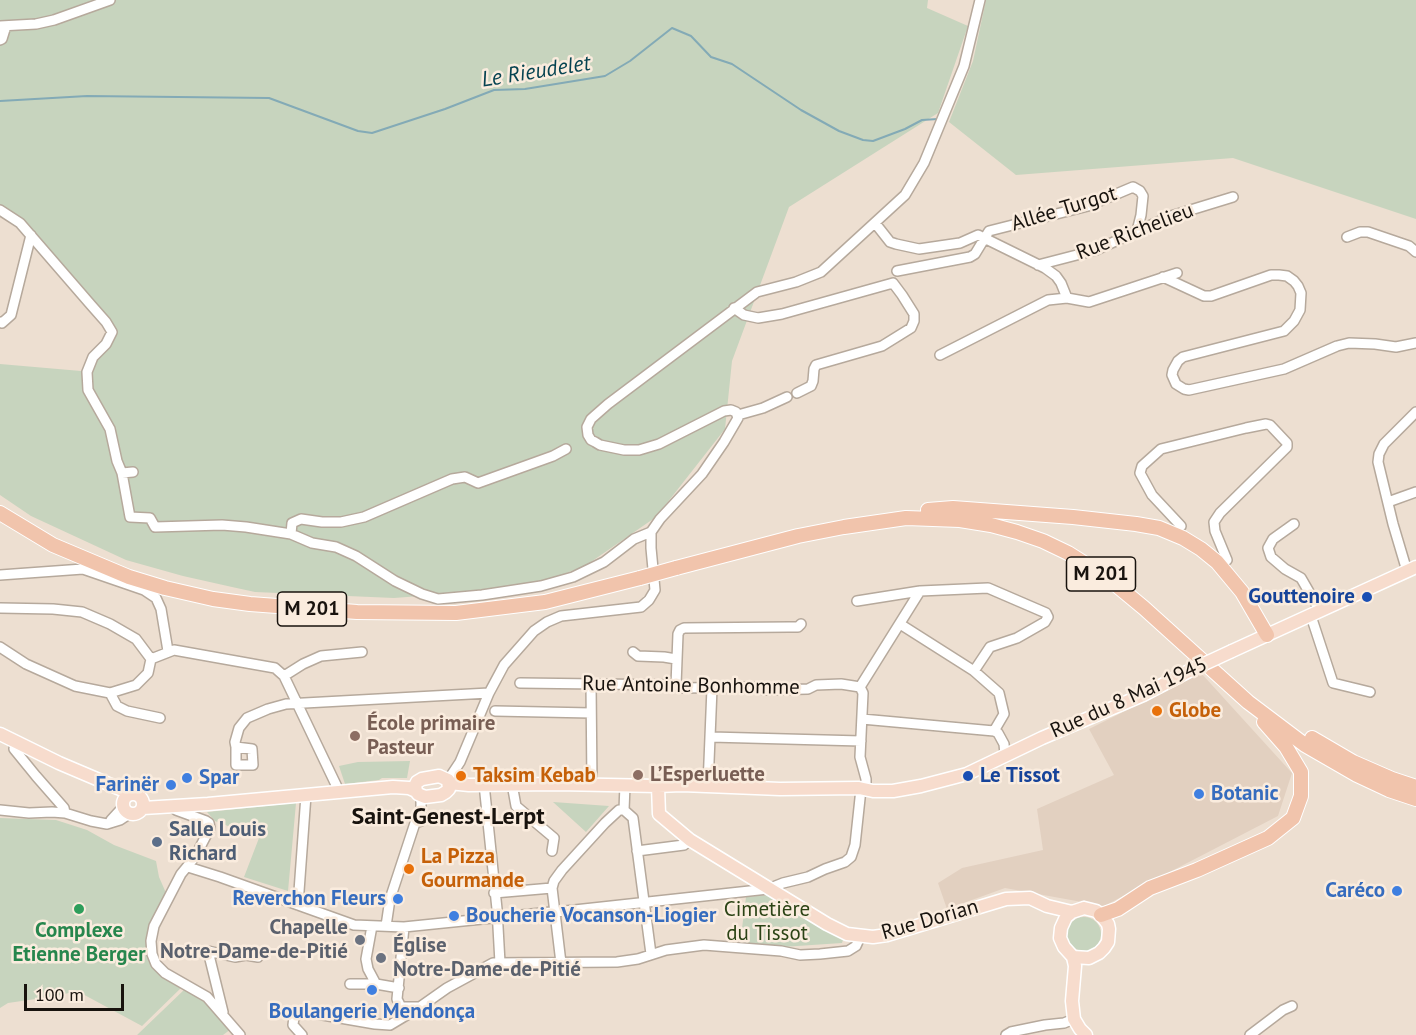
<!DOCTYPE html>
<meta charset="utf-8">
<style>
body{margin:0}
#map{position:relative;width:1416px;height:1035px;overflow:hidden;background:#eddfd1;font-family:"PT Sans",sans-serif}
canvas{display:block}
.scale{position:absolute;left:24px;top:984px;width:100px;height:27px;box-sizing:border-box;border:3px solid #18130e;border-top:0;padding-left:8px;font-size:18px;line-height:21px;white-space:nowrap;color:#18130e;-webkit-text-stroke:4px #faecde;paint-order:stroke}
</style>
<div id="map">
<canvas width="1416" height="1035"></canvas>
<div class="scale">100 m</div>
</div>
<script>
const context = document.querySelector('canvas').getContext('2d');
context.lineJoin = 'round';
function fill(path, color) { context.fillStyle = color; context.fill(path, 'evenodd'); }
const shape = rows => new Path2D(rows.map(r => 'M' + r).join(''));
function stroke(path, color, width, dash) { context.strokeStyle = color; context.lineWidth = width; context.lineCap = dash ? 'butt' : 'round'; context.setLineDash(dash || []); context.stroke(path); }
function drawText(font, color, halo, rows, align = 'center') {
  context.font = font + ' "PT Sans",sans-serif'; context.lineWidth = 5; context.setLineDash([]); context.textBaseline = 'middle'; context.strokeStyle = halo; context.fillStyle = color; for (const [text, x, y, turn = 0] of rows) {
    context.save(); context.translate(x, y); context.rotate((+turn || 0) * Math.PI / 180); context.textAlign = isNaN(turn) ? turn : align; if (halo) context.strokeText(text, 0, 0); context.fillText(text, 0, 0); context.restore();
  }
}
fill(shape([
 [1201,673,1292,773,1278,816,1104,906,1005,888,947,909,938,883,962,868,1043,850,1037,809,1114,775,1089,729]
]), '#e2d0c0');
fill(shape([
 [0,0,928,0,927,8,968,26,938,113,789,207,732,361,725,429,656,517,585,566,542,582,473,592,394,598,255,592,232,587,183,576,126,560,31,516,0,495,0,364,81,371,114,334,19,222,0,209],
 [986,0,1416,0,1416,219,1233,158,1016,175,949,122,973,61],
 [410,761,407,778,382,778,379,780,345,784,339,766,358,762],
 [553,802,609,806,586,832],
 [296,803,288,891,244,877,259,838,215,821,207,812],
 [0,818,56,820,87,830,114,845,156,861,159,877,166,893,149,955,183,986,142,1026,77,991,56,996,8,1003,0,1008],
 [769,895,842,938,843,940,842,943,782,947,740,944,746,897],
 '1067 934a17 17 0 1 1 34 0a17 17 0 1 1-34 0Z',
 [186,988,209,1004,231,1029,223,1035,137,1035]
]), '#c7d4be');
stroke(shape([
 [0,101,87,96,269,98,358,131,372,133,445,109,494,90,525,89,605,76,630,61,672,28,691,36,711,57,732,64,801,110,839,131,863,140,873,141,905,129,922,120,938,119],
 [946,120,952,106]
]), '#83aab6', 2);
const minor = shape([
 [0,26,36,24,54,20,110,0],
 [0,40,2,39,6,26],
 [0,210,20,223,91,305,106,322,112,332,106,344,93,357,87,372,88,390,110,429,117,461,122,473,133,472],
 [875,223,890,242,896,244,919,249,960,243,978,235,1045,268,1056,276,1061,283,1067,298],
 [1347,237,1360,232,1368,232,1409,246,1416,252],
 [1038,265,1096,250,1171,216,1233,197],
 [897,271,970,257,975,254,989,231,1088,206,1133,187,1140,191,1143,196,1141,215,1137,231],
 [1163,277,1204,296,1211,296,1271,275,1279,275,1287,276,1294,281,1298,286,1301,293,1300,310,1294,321,1284,331,1183,357,1178,361,1173,370,1172,375,1176,384,1184,389,1189,390,1284,369,1337,346,1349,343,1375,344,1396,347,1416,343],
 [734,308,744,315,758,318,782,314,893,283,902,295,914,314,914,321,911,328,882,346,816,365,814,369,813,381,811,386,797,393],
 [0,322,2,323,11,315,31,235],
 [940,355,1048,300,1067,298,1089,302,1177,273],
 [738,415,763,408,787,397],
 [122,473,130,517,150,518,155,527,222,525,246,527,291,534,312,543,336,547,356,556,395,581,422,594,438,599,482,595,541,586,573,577,604,562,634,539,651,532],
 [1388,502,1416,492],
 [1294,524,1273,539,1268,548,1271,557,1285,569,1301,578,1320,611],
 [1181,526,1152,495,1140,473,1142,466,1161,449,1246,428,1266,424,1270,425,1287,443,1287,447,1220,513,1214,522,1215,531,1227,560],
 [291,534,292,523,301,519,322,522,341,522,364,517,452,479,465,477,478,483,553,456,566,449],
 [1407,571,1393,524,1378,462,1379,454,1384,444,1416,412],
 [0,575,83,569,144,590,156,598,161,609,168,651],
 [857,601,920,591,988,588,1046,613,1048,617,1045,622,1017,638,990,647,974,671],
 [0,608,53,609,82,612,110,624,136,639,151,659],
 [1311,616,1333,683,1370,692],
 [900,624,974,671,999,693,1004,714,994,731,998,733,1004,744,1005,754],
 [0,647,26,664,75,686,110,693,136,685,148,673,151,659],
 [633,652,638,656,664,657,676,659],
 [151,659,174,650,275,668,284,676,339,791],
 [284,676,303,664,321,656,362,652],
 [520,683,676,685,682,688,759,687,764,690,808,689,816,685,841,684,860,687],
 [591,684,592,784],
 [676,685,678,634,680,630,684,628,789,627,798,627,801,624],
 [110,693,117,706,127,711,160,718],
 [495,711,591,713],
 [862,719,994,731],
 [711,737,861,741],
 [15,742,14,749,36,776,64,808,65,813],
 [236,747,252,749,253,765,236,765,236,747,235,742,239,728,247,718,268,709,286,704,489,693],
 [448,780,460,762,489,693,504,665,534,631,547,622,561,616,641,607,649,600,655,590,651,548,651,532,660,519,702,474,724,442,738,418,736,412,731,410,724,411,659,444,639,450,624,450,600,445,595,442,591,440,588,435,587,427,591,419,608,404,757,292,796,282,821,272,905,195,924,163,964,66,980,0],
 [484,784,497,909,500,963],
 [512,784,516,806,554,838,552,851],
 [708,786,712,688],
 [866,789,866,779,860,757,863,693,860,687,920,591],
 [172,807,176,810,206,821,209,823,210,828,195,857,181,874,154,926,151,941,152,954,156,964,165,973,207,997,240,1035],
 [0,810,29,813,52,812,65,813,91,821,107,824,120,820,129,814],
 [624,810,633,818,651,954],
 [111,820,123,807],
 [637,851,684,845,690,840],
 [188,867,220,877,354,925,404,927,551,912],
 [552,888,554,881,562,870,605,823,619,810,624,810,625,785],
 [494,893,552,888,561,963],
 [298,905,306,795],
 [556,912,768,889,783,883,808,877,825,869,845,862,851,857,855,845,861,789],
 [372,926,366,959,368,969,376,984],
 [386,926,390,899,415,823,421,821,421,796],
 [404,927,397,999,401,1007,419,1007],
 [350,984,376,984,399,988],
 [223,1012,208,951,235,957,246,955,258,957],
 [302,1035,293,1025,294,1017,301,1013,317,1014,375,1024,390,1025,420,1007,447,988,493,963,617,962,638,959,666,950,704,945,781,951,800,955,820,954,848,951,856,946,860,937],
 [1006,1035,1011,1032,1045,1025,1064,1023,1074,1019],
 [1250,1035,1283,1010,1292,1006]
]);
const major = shape([
 [1232,651,1416,567],
 [0,734,59,763,132,794],
 [439,776,448,780,449,789,446,792,441,795,425,797,418,794,416,791,415,786,417,782,422,779,439,776],
 [449,783,469,785,557,784,658,786,682,785,780,789,859,788,873,791,893,791,921,786,967,774,1042,738,1143,695,1189,671],
 [658,786,659,814,690,840,827,924,847,934,873,937,887,935,1006,899,1030,898,1047,906,1072,912],
 '123 804a10 10 0 1 1 20 0a10 10 0 1 1-20 0Z',
 [143,808,208,804,393,787,409,788,416,791],
 [1084,908,1096,911,1101,915,1108,924,1109,929,1108,942,1104,948,1099,953,1089,958,1073,957,1064,947,1060,938,1061,928,1066,917,1072,912,1084,908],
 [1073,957,1075,966,1072,1001,1074,1019,1080,1029,1086,1035]
]);
const highway = shape([
 [928,510,953,508,1073,517,1136,524,1159,528,1183,538,1201,549,1217,562,1242,592,1267,635],
 [0,513,53,545,129,577,165,588,213,599,250,604,357,612,456,613,545,602,640,578],
 [676,568,798,536,844,527,906,518,960,520,991,525,1017,532,1043,541,1068,553,1109,579,1144,608,1248,702,1305,745,1357,775,1389,790,1416,799],
 [1312,738,1353,762,1392,779,1416,787],
 [1101,915,1118,909,1150,888,1197,870,1268,838,1293,818,1301,796,1301,772,1286,747,1264,722]
]);
stroke(minor, '#b6a99c', 12);
stroke(major, '#fff', 15);
stroke(highway, '#fff', 16);
stroke(minor, '#fff', 9);
stroke(major, '#f7dccd', 12);
stroke(highway, '#f1c4ac', 14);
const majorBridge = shape([
 [1189,671,1232,651]
]);
const highwayBridge = shape([
 [640,578,676,568]
]);
stroke(majorBridge, '#fff', 15, []);
stroke(highwayBridge, '#fff', 16, []);
stroke(majorBridge, '#f7dccd', 12);
stroke(highwayBridge, '#f1c4ac', 14);
for (const [x, y, r, color] of [
 [1367,597,6,"#1a4fb4"],
 [1157,711,6,"#e8710a"],
 [355,736,6,"#8d6e63"],
 [638,775,6,"#8d6e63"],
 [461,776,6,"#e8710a"],
 [968,776,6,"#1a4fb4"],
 [187,778,6,"#3f7fe0"],
 [171,785,6,"#3f7fe0"],
 [1199,794,6,"#3f7fe0"],
 [157,842,6,"#5c6f8a"],
 [409,869,6,"#e8710a"],
 [1397,891,6,"#3f7fe0"],
 [398,899,6,"#3f7fe0"],
 [79,909,6,"#2e9e5b"],
 [454,916,6,"#3f7fe0"],
 [360,940,6,"#6b7280"],
 [381,958,6,"#6b7280"],
 [372,990,6,"#3f7fe0"]
]) { const dot = new Path2D(); dot.arc(x, y, r, 0, 2 * Math.PI); context.fillStyle = color; context.fill(dot); stroke(dot, '#faecde', 2); }
for (const [x, y, w] of [
 [1101,574,69],
 [312,609,69]
]) { const box = new Path2D(); box.roundRect(x - w / 2, y - 17, w, 34, 4.5); context.fillStyle = '#faecde'; context.fill(box); stroke(box, '#18130e', 1.5); }
drawText('bold 20px', '#18130e', null, [
 ["M 201",1101,574],
 ["M 201",312,609]
]);
drawText('21px', '#18130e', '#faecde', [
 ["Allée Turgot",1064,209,-17],
 ["Rue Richelieu",1135,232,-21],
 ["Rue Antoine Bonhomme",691,686,1],
 ["Rue du 8 Mai 1945",1129,698,-24],
 ["Rue Dorian",930,920,-16]
]);
drawText('bold 21px', '#164399', '#faecde', [
 ["Gouttenoire",1355,597],
 ["Le Tissot",980,776,"left"]
], 'right');
drawText('bold 21px', '#c56008', '#faecde', [
 ["Globe",1169,711],
 ["Taksim Kebab",473,776],
 ["La Pizza",421,857],
 ["Gourmande",421,881]
], 'left');
drawText('bold 21px', '#785e54', '#faecde', [
 ["École primaire",367,724],
 ["Pasteur",367,748],
 ["L’Esperluette",650,775]
], 'left');
drawText('bold 21px', '#366cbe', '#faecde', [
 ["Spar",199,778],
 ["Farinër",159,785,"right"],
 ["Botanic",1211,794],
 ["Caréco",1385,891,"right"],
 ["Reverchon Fleurs",386,899,"right"],
 ["Boucherie Vocanson-Liogier",466,916],
 ["Boulangerie Mendonça",372,1012,"center"]
], 'left');
drawText('bold 21px', '#4e5e75', '#faecde', [
 ["Salle Louis",169,830],
 ["Richard",169,854]
], 'left');
drawText('21px', '#2b4315', '#faecde', [
 ["Cimetière",767,910],
 ["du Tissot",767,934]
]);
drawText('bold 21px', '#5b616d', '#faecde', [
 ["Chapelle",348,928],
 ["Notre-Dame-de-Pitié",348,952],
 ["Église",393,946,"left"],
 ["Notre-Dame-de-Pitié",393,970,"left"]
], 'right');
drawText('bold 21px', '#27864d', '#faecde', [
 ["Complexe",79,931],
 ["Etienne Berger",79,955]
]);
drawText('italic 22px', '#064351', '#faecde', [
 ["Le Rieudelet",536,72,-9]
]);
drawText('bold 24px', '#18130e', '#faecde', [
 ["Saint-Genest-Lerpt",448,817]
]);
</script>
